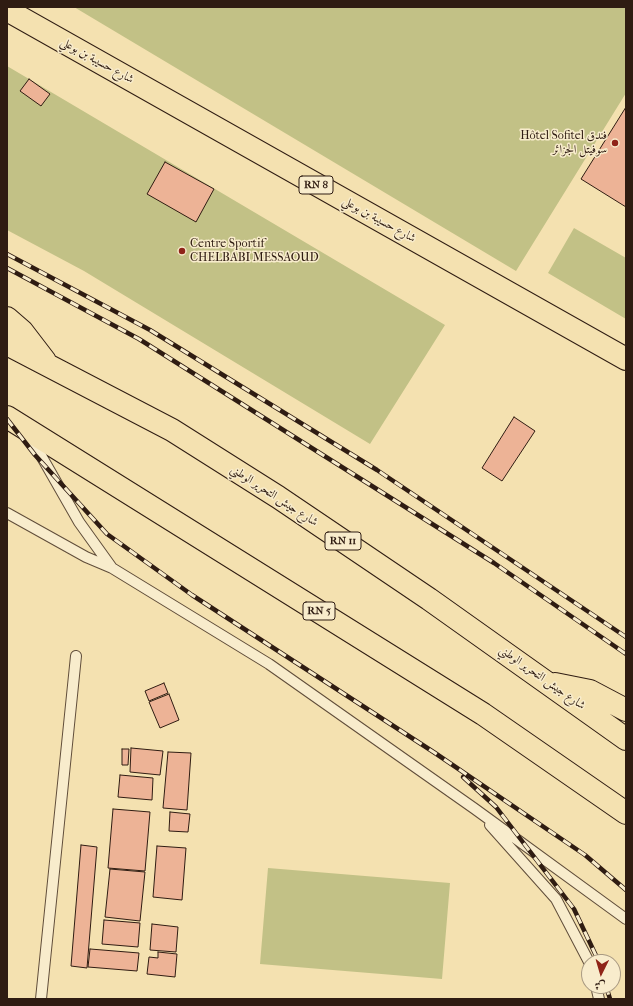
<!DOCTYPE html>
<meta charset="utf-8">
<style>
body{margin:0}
#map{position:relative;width:633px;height:1006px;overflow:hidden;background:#f4e1b0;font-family:"IM FELL French Canon",Amiri,serif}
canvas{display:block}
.frame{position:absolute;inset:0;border:8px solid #2f1c12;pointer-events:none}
.north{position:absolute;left:581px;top:954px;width:40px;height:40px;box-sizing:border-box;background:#f8eccc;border:1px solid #a89982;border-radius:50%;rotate:185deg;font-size:11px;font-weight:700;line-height:16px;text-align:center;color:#2f1c12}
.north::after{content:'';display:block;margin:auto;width:14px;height:18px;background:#8f2418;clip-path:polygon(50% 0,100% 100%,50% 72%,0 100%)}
</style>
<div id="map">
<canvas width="633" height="1006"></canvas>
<div class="frame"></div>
<div class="north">ش</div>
</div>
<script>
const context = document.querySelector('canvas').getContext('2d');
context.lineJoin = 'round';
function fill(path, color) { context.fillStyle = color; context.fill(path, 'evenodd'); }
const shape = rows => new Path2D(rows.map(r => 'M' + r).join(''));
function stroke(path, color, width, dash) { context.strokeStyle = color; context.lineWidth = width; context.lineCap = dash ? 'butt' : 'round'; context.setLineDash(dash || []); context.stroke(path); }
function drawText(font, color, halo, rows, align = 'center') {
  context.font = font + ' "IM FELL French Canon",Amiri,serif'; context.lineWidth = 3; context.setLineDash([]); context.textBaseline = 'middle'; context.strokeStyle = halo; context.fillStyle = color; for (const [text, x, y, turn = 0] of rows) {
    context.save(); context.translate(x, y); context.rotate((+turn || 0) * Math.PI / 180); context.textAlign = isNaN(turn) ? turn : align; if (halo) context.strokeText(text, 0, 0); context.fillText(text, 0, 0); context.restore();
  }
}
fill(shape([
 [74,7,626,7,626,93,516,271],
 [7,66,445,325,370,444,84,271,7,230],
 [574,228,626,258,626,319,548,273],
 [268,868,450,883,442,979,260,964]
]), '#c2c186');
const building = shape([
 [29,79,50,94,41,106,20,91,29,79],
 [626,107,626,207,581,179,626,107],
 [165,162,214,189,196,222,147,194,165,162],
 [514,417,535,431,502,481,482,468,514,417],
 [164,683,168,693,149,701,145,691,164,683],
 [169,694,179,720,160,728,149,702,169,694],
 [131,748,163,751,160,775,130,772,131,748],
 [122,749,129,749,128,765,122,765,122,749],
 [168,752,191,753,187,810,163,808,168,752],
 [120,775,153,778,152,800,118,797,120,775],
 [113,809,150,812,145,871,108,868,113,809],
 [170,812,190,814,188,832,169,831,170,812],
 [81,845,97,847,87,968,71,966,81,845],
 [157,846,186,848,182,900,153,897,157,846],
 [110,869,145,872,140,921,105,917,110,869],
 [104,920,140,923,138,947,102,944,104,920],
 [152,924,178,927,176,952,150,950,152,924],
 [90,949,139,953,137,971,88,967,90,949],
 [158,952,177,954,175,977,147,974,149,957,158,958,158,952]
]);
fill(building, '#edb396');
stroke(building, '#2f1c12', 1);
const lane = shape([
 [31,438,79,522,112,568,269,664,475,809,626,919],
 [7,513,86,557,112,568],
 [490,825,556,899,589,962],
 [596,986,599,999],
 [41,999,76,656]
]);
const primary = shape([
 [7,10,626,359]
]);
const highway = shape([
 [7,318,22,331,45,361],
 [7,344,172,430,278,497,429,599,626,739],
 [7,417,483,714,626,813],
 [555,684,590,691,626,710]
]);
stroke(lane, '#604d3a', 12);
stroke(primary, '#2f1c12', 24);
stroke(highway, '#2f1c12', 24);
stroke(lane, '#f8eccc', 10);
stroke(primary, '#f4e1b0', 22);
stroke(highway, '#f4e1b0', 22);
const rail = shape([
 [7,254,150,330,377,470,626,637],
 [7,268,139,339,494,563,626,654],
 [7,419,35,455,107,534,192,595,435,753,585,855,626,890],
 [463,777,496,807,574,909,599,962],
 [606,986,610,999]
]);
stroke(rail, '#2f1c12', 4.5);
stroke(rail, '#f8eccc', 3, [9]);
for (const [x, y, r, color] of [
 [615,143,4,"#8f2418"],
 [182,251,4,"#8f2418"]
]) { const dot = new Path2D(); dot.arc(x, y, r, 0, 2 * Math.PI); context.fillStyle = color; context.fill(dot); stroke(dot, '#f8eccc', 1.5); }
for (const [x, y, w] of [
 [316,185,34],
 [343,541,36],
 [319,611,32]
]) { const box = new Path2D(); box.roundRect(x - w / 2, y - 9, w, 18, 3); context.fillStyle = '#f8eccc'; context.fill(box); stroke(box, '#2f1c12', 1); }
drawText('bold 11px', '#2f1c12', null, [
 ["RN 8",316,185],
 ["RN 11",343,541],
 ["RN 5",319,611]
]);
drawText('12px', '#2f1c12', '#f8eccc', [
 ["شارع حسيبة بن بوعلي",97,61,29],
 ["شارع حسيبة بن بوعلي",379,220,29],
 ["شارع جيش التحرير الوطني",274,496,33],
 ["شارع جيش التحرير الوطني",542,678,35]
]);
drawText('12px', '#2f1c12', '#f8eccc', [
 ["Hôtel Sofitel فندق",607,136],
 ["سوفيتل الجزائر",607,150],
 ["Centre Sportif",190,244,"left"],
 ["CHELBABI MESSAOUD",190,258,"left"]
], 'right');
</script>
